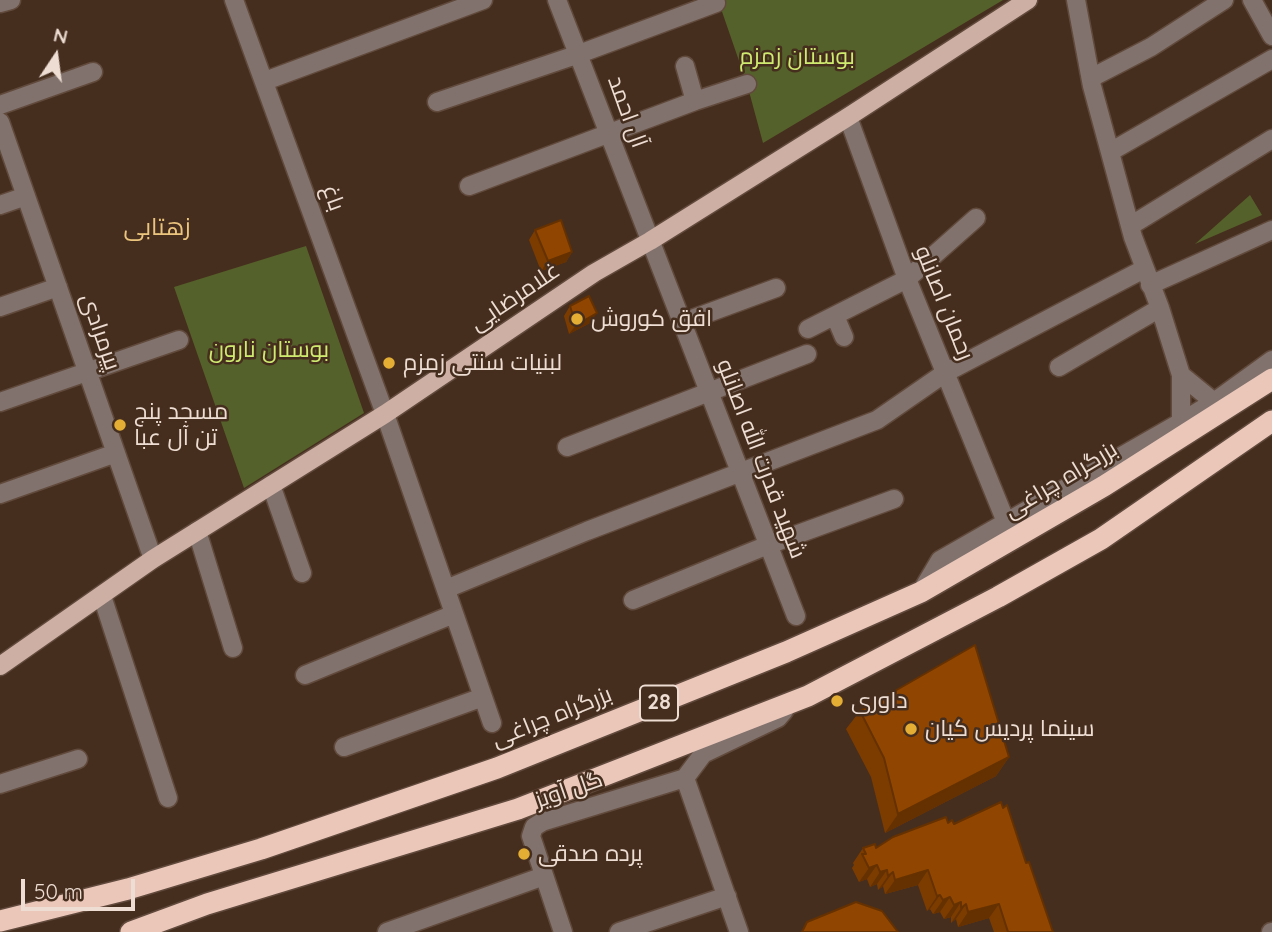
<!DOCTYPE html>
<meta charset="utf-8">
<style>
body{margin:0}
#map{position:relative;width:1272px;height:932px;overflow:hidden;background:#462e1f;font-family:Quicksand,sans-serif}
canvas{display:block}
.north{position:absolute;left:21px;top:21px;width:70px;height:70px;-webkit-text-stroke:5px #462e1f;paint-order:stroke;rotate:13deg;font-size:19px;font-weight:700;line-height:28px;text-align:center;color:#edddd3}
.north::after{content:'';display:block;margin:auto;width:24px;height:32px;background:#edddd3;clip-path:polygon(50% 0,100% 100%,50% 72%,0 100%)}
.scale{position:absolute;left:21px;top:879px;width:114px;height:32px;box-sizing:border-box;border:4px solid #edddd3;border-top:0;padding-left:9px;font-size:21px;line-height:24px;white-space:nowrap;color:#edddd3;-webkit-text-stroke:5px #462e1f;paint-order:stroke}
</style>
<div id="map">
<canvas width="1272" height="932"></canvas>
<div class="north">N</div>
<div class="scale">50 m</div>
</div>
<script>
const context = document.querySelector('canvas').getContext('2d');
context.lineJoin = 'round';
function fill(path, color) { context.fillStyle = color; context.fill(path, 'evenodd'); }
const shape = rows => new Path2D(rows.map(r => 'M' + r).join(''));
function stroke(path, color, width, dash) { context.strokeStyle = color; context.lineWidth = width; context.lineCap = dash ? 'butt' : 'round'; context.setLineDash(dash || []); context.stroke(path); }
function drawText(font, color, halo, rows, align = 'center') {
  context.font = font + ' Quicksand,Cairo,sans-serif'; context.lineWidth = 5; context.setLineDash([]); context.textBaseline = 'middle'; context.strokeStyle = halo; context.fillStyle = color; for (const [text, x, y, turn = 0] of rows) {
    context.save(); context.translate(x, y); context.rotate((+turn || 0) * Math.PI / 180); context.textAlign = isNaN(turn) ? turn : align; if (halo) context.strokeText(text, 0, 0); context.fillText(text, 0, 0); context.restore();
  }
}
fill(shape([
 [718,0,1003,0,763,143,747,84],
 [1250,195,1262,215,1195,244],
 [306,246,364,413,244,488,174,287]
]), '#55612a');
const minor = shape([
 [234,0,385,414,492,723],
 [557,0,796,616],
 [1076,0,1092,86,1133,237,1160,308,1181,375,1181,422],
 [1252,0,1272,36],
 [0,3,11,0],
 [685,66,695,101],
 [1091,78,1151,47,1224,0],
 [265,81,483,0],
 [437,102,579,54,716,3],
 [0,105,93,72],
 [848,117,907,279,1006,522],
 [0,122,153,559],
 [1110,152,1272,59],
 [469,186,695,101,747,84],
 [0,205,26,196],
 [1130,226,1272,139],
 [1150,285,1272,230],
 [0,307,58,287],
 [835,316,844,337],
 [681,323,776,288],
 [808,329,907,279,976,218],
 [1059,367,1160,308],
 [1181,375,1214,402],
 [0,402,179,340],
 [567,447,807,354],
 [271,485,302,573],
 [0,494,116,453],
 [197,531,233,648],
 [446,589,587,531,877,420,945,373,1144,269],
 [921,592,940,560,1181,422,1214,402,1272,360],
 [102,596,168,798],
 [633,600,768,545,894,499],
 [305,675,454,614],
 [344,747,483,697],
 [685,778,739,932],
 [685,778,703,754,778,718,784,711],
 [0,784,78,759],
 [387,932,544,876],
 [563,932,531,836,534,827,542,822,685,778],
 [619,932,727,896],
 [1271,932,1272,932]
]);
const major = shape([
 [0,666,153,559,385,414,594,273,650,241,848,117,1028,0]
]);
const highway = shape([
 [0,921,128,889,261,849,497,768,786,652,921,592,1104,486,1272,379],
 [131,932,207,904,518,809,808,696,998,597,1101,539,1272,421]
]);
stroke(minor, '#614a3c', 21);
stroke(major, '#614a3c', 21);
stroke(highway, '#614a3c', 24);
stroke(minor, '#81726d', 18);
stroke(major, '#cdafa4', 18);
stroke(highway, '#ebc7ba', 21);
fill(shape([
 [535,230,572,252,566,262,541,271,529,240],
 [570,306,590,323,569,334,564,316],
 [860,711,1009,757,996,776,885,833,871,777,846,729],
 [948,823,954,824,1026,863,1053,932,994,932,989,918,958,927,956,919,951,923,951,917,944,919,940,912,933,914,930,909,927,911,918,885,885,894,883,886,878,890,877,884,870,887,867,879,859,882,852,868,854,865,853,863,863,848,876,848]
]), '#7c3c00');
fill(shape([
 [572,252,566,262,541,271,548,261],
 [597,313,590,323,569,334,576,325],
 [1009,757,996,776,885,833,898,814],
 [877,865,867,879,859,882,869,868],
 [887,870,877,884,870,887,880,872],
 [928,870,918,885,885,894,895,880],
 [893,872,883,886,878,890,888,876],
 [940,895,930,909,927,911,937,896],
 [950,897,940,912,933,914,943,900],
 [961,902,951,917,944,919,954,905],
 [966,904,956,919,951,923,961,908],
 [999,904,989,918,958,927,968,912]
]), '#653100');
const building = shape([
 [561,220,572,252,548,261,535,230,561,220],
 [589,296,597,313,576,325,570,306,589,296],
 [975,645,1009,757,898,814,884,758,860,711,975,645],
 [1001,802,1003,808,1007,805,1026,863,1029,862,1053,932,1008,932,999,904,968,912,966,904,961,908,961,902,954,905,950,897,943,900,940,895,937,896,928,870,895,880,893,872,888,876,887,870,880,872,877,865,869,868,862,854,866,854,863,848,875,844,876,848,893,837,946,817,948,823,952,820,954,824,1001,802],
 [856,902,882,911,898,932,802,932,807,922,856,902]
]);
fill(building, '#904600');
stroke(building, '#653100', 2);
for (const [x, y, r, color] of [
 [577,319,7,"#e4ae35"],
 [389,363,7,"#e4ae35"],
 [120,425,7,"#e4ae35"],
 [837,701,7,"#e4ae35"],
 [911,729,7,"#e4ae35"],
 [524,854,7,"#e4ae35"]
]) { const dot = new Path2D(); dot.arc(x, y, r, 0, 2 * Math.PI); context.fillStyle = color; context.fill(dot); stroke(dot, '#462e1f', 2.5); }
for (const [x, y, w] of [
 [659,703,38]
]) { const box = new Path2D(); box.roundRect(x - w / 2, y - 17.5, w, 35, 5); context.fillStyle = '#462e1f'; context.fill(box); stroke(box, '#edddd3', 2); }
drawText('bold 21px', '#edddd3', null, [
 ["28",659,703]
]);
drawText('23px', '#ceea6f', '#462e1f', [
 ["بوستان زمزم",797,57],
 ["بوستان نارون",269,350]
]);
drawText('23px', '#edddd3', '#462e1f', [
 ["آل احمد",627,112,70],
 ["باغ",333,198,70],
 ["غلامرضایی",515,297,-34],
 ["رحمان اصانلو",944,303,68],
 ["پیرمرادی",100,332,71],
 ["شهید قدرت الله اصانلو",761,459,69],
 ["بزرگراه چراغی",1061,480,-31],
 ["بزرگراه چراغی",552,717,-22],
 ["گل آویز",569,790,-19]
]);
drawText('23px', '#edddd3', '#462e1f', [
 ["افق کوروش",591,319],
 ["لبنیات سنتی زمزم",403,363],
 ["مسجد پنج",134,412],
 ["تن آل عبا",134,438],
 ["داوری",851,701],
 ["سینما پردیس کیان",925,729],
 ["پرده صدقی",538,854]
], 'left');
drawText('24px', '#ebc57d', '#462e1f', [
 ["زهتابی",157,228]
]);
</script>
